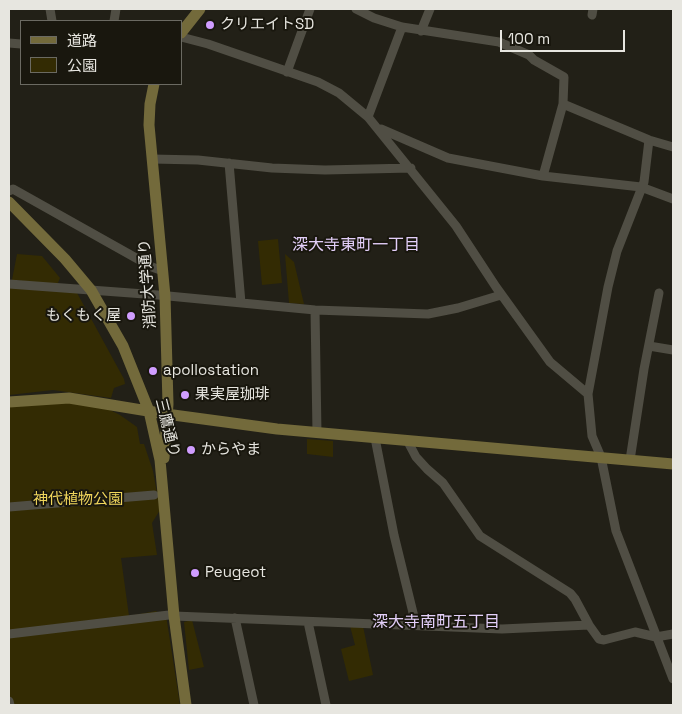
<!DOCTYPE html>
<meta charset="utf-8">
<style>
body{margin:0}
#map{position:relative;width:682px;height:714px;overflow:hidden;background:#222017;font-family:"Space Grotesk","Noto Sans JP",sans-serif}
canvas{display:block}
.frame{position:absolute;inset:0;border:10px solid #e7e6e0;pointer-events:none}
.legend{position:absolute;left:20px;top:20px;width:162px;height:65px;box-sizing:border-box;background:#19170e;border:1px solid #6b6a62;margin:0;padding:6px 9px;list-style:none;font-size:15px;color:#e7e6e0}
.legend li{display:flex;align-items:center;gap:10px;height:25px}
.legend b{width:25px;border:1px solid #6b6a62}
.scale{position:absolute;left:500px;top:30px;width:125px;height:22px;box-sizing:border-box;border:2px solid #e7e6e0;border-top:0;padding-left:6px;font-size:15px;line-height:18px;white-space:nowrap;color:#e7e6e0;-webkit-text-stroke:4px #19170e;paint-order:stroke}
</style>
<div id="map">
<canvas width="682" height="714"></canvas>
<div class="frame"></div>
<ul class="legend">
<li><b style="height:6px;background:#736a3b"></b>道路</li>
<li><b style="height:14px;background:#332b03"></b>公園</li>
</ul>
<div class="scale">100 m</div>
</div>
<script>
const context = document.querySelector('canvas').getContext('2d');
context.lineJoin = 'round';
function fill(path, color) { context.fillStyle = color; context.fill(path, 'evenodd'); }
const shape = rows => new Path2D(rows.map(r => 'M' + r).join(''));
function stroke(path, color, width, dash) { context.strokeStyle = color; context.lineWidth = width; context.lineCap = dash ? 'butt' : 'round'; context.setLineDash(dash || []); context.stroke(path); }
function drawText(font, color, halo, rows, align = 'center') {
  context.font = font + ' "Space Grotesk","Noto Sans JP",sans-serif'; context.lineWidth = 4; context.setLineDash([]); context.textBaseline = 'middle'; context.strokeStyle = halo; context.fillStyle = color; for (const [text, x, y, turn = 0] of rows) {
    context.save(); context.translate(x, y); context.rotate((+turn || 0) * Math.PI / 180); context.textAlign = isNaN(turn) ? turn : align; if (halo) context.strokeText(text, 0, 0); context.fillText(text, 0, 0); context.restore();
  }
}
fill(shape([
 [278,239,282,283,262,285,258,241],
 [17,254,42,256,60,278,57,285,12,280],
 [285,254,294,262,304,304,289,303],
 [9,287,76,291,124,379,125,384,114,388,111,398,53,390,9,395],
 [73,402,106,408,120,415,137,427,140,444,144,444,153,471,160,510,152,523,157,555,121,558,129,616,156,611,160,615,166,615,180,705,9,705,9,407],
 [307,439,333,441,333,457,307,454],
 [192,620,204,667,189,670,184,622],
 [350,626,363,626,373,675,349,681,341,649,355,645]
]), '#332b03');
stroke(shape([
 [50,9,52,21],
 [356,9,374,18,402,27,499,42,529,55,534,60,564,77,563,104,543,176],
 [592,15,593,9],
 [114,21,116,9],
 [421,31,430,9],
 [181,37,208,44,318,82,339,93,368,117,456,226,496,287,550,362,588,394],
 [9,43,21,44],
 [287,72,310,9],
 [563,104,649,140,673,147],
 [368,117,402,27],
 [381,129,448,158,543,176,641,187,673,199],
 [649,140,644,182,617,251,608,287,588,394,592,436,601,457,616,531,673,679],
 [152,159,198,160,272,168,325,170,411,168],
 [229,163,241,303],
 [9,191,13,189,152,267,163,271],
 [9,284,158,295,315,310,428,314,458,308,501,295],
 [315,310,317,433],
 [649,346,673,350],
 [375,438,394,535,416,625],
 [407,440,416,457,427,469,443,483,480,536,570,593,575,599,589,625,599,639,604,640,635,632,656,637,673,634],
 [630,460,644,369,659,293],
 [9,507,154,495],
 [174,616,502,629,589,625],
 [235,618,254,705],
 [308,622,326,705],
 [9,634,169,615],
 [9,701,10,705]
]), '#504e44', 9);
stroke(shape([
 [181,33,200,9],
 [154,84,150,104,149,125,165,296,168,404,164,458],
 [9,202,65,259,91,290,123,346,149,411,160,460,174,616,186,705],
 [9,402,69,398,166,414,277,429,673,464]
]), '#736a3b', 11);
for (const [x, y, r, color] of [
 [210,25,5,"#d09dff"],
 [131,316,5,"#d09dff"],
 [153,371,5,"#d09dff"],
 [185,395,5,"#d09dff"],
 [191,450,5,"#d09dff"],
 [195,573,5,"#d09dff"]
]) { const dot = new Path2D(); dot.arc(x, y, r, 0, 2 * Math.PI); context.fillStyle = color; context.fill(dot); stroke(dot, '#19170e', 2); }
drawText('15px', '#e7e6e0', '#19170e', [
 ["クリエイトSD",220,25],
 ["もくもく屋",121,316,"right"],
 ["apollostation",163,371],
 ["果実屋珈琲",195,395],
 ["からやま",201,450],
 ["Peugeot",205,573]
], 'left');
drawText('15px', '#e7e6e0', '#19170e', [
 ["消防大学通り",148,284,-94],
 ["三鷹通り",167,428,76]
]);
drawText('15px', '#f0d65c', '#19170e', [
 ["神代植物公園",78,500]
]);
drawText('16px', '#e3cff9', '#19170e', [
 ["深大寺東町一丁目",356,246],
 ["深大寺南町五丁目",436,623]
]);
</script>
